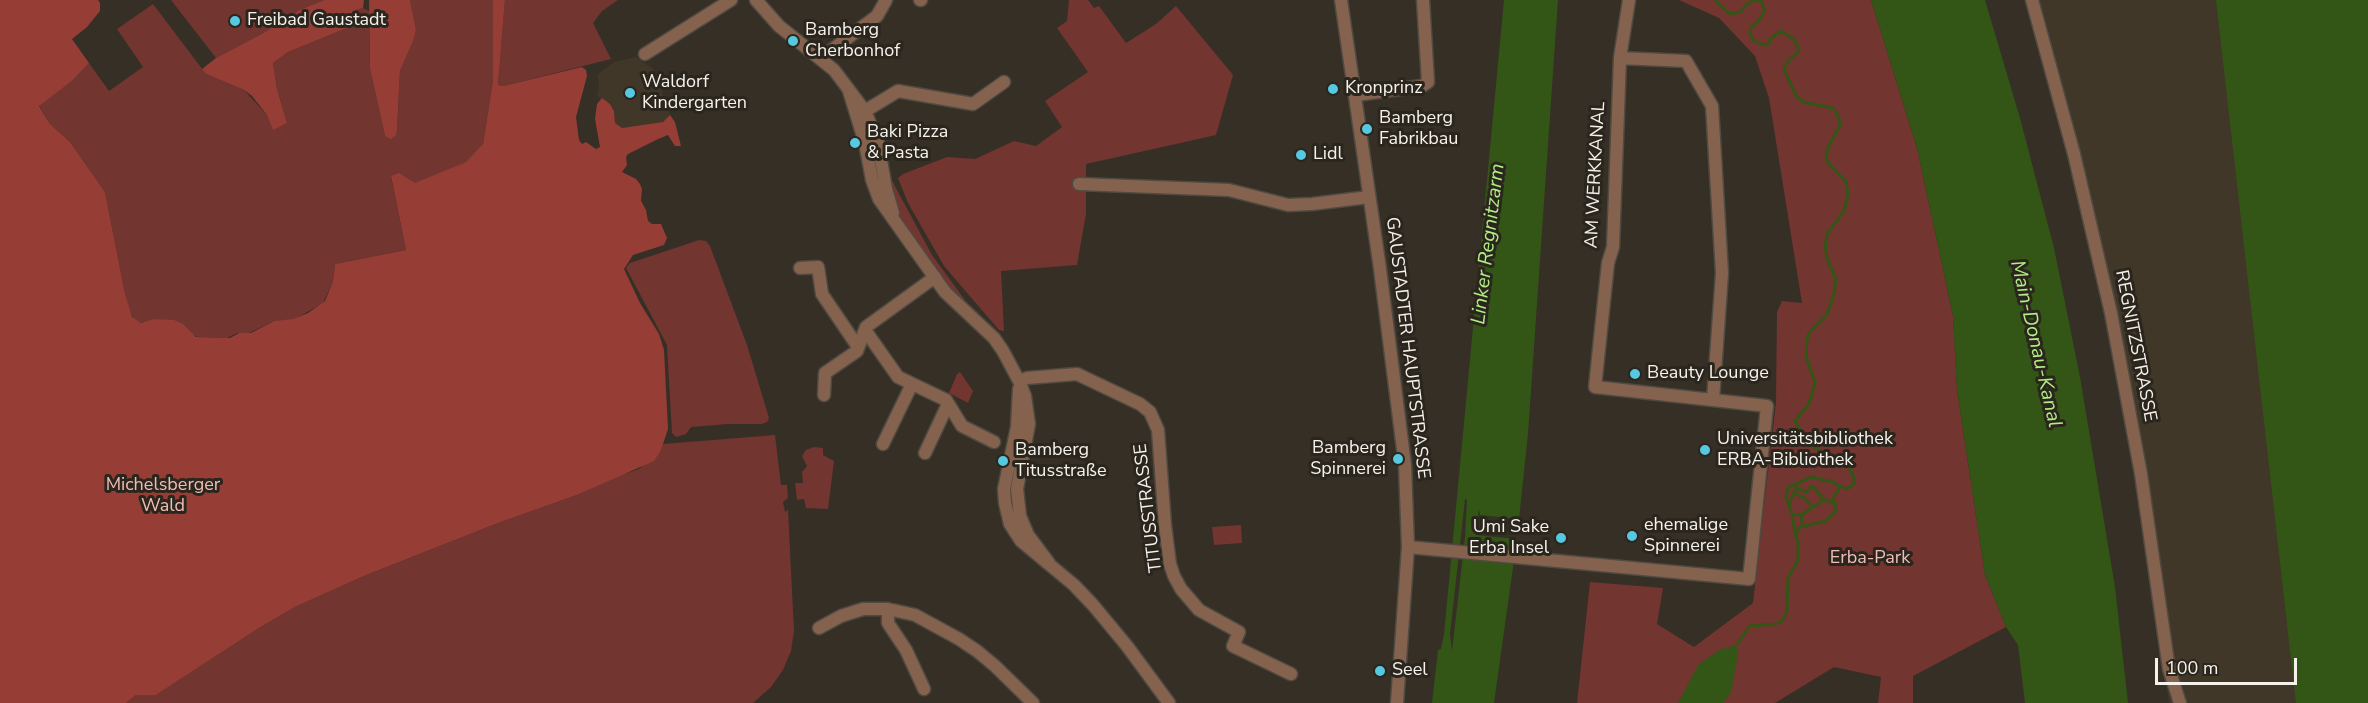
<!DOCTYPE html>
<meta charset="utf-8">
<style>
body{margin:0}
#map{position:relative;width:2368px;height:703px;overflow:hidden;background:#352f26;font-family:"Nunito Sans",sans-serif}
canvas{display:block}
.scale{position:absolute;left:2155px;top:658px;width:142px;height:27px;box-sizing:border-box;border:3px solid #f5f1eb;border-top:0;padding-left:8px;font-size:18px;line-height:21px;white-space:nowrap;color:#f5f1eb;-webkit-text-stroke:4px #2b261d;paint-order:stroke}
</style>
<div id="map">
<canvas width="2368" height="703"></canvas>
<div class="scale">100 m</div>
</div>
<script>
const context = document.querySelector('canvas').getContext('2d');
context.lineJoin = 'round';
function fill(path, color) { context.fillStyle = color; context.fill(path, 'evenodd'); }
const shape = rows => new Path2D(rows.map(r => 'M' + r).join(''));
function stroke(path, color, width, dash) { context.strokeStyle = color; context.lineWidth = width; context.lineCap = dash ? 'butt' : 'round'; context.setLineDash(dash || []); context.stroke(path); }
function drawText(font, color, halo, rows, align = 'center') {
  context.font = font + ' "Nunito Sans",sans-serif'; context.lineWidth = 6; context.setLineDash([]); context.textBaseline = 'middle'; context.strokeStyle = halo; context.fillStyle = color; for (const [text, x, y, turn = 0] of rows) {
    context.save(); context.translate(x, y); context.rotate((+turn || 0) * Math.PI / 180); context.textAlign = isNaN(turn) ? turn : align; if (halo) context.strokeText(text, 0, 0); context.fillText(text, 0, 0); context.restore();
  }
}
fill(shape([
 [2025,0,2368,0,2368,703,2169,703,2142,508,2110,335,2064,133],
 [636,57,652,68,656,74,670,115,668,120,661,123,622,128,615,123,614,111,610,104,597,96,599,83,597,75,614,62]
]), '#403728');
fill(shape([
 [171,0,324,0,299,10,265,32,216,58],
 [410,0,493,0,493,80,483,144,477,152,466,162,444,172,415,184,399,174,391,177,406,250,335,264,333,281,323,303,293,320,274,321,247,334,237,333,227,338,198,337,162,320,153,319,141,323,134,319,128,310,105,192,70,142,50,124,39,105,72,81,89,63,109,91,143,67,117,29,153,4,206,74,244,90,267,115,273,129,287,123,277,89,273,63,288,52,352,26,352,15,356,10,363,8,369,11,370,69,385,136,397,130,400,71,416,29],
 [505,0,618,0,602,11,593,23,611,59,503,86,498,85],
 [1069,0,1088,0,1094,8,1099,6,1126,43,1156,24,1176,6,1233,75,1216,135,1086,164,1086,214,1077,265,1001,271,1004,331,999,330,944,266,908,203,898,178,903,174,947,157,975,159,1014,141,1036,146,1062,127,1045,101,1088,72,1057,28,1067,21],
 [1679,0,1871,0,1917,148,1953,316,1957,390,1985,575,2006,627,1913,676,1913,703,1878,703,1881,677,1834,667,1775,703,1577,703,1590,582,1663,588,1657,624,1694,647,1753,603,1776,402,1777,312,1782,301,1802,303,1769,98,1755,56,1719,18],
 [887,177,890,177,932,255,970,307,956,297,940,278,908,232,897,214],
 [699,240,706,241,710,246,747,345,769,418,767,422,762,424,728,424,691,427,686,434,676,437,672,433,667,345,626,268,630,263],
 [960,372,973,391,968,403,949,393,957,374],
 [775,435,781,485,787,485,788,498,783,502,785,512,788,510,794,631,791,651,783,670,771,687,753,703,126,703,136,695,156,695,259,628,295,607,364,576,498,523,577,495,616,477,639,469,661,450,663,444],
 [814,447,823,448,823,455,834,461,828,509,806,508,804,499,797,500,795,483,803,483,802,472,807,466,802,456,806,450],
 [1241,525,1242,543,1214,545,1212,527]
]), '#733530');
fill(shape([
 [0,0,98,0,100,3,100,11,87,27,72,39,89,63,72,81,39,106,50,124,70,142,105,192,125,294,132,317,141,323,153,319,174,320,183,324,196,337,230,338,239,333,251,333,274,321,293,319,308,313,325,301,333,281,335,264,406,250,391,176,399,173,415,183,466,162,483,144,493,80,493,0,505,0,498,85,503,86,582,67,586,70,587,76,576,117,579,140,582,144,586,142,596,149,600,147,595,119,597,104,602,98,610,104,614,111,615,123,622,128,663,122,670,115,675,122,681,146,675,146,668,135,656,140,628,154,626,157,627,165,622,172,636,179,640,184,642,189,641,201,646,210,648,221,652,224,661,224,667,238,664,245,633,255,624,269,640,303,659,334,664,350,668,429,661,450,654,461,577,495,498,523,364,576,295,607,259,628,156,695,136,695,126,703,0,703],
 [324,0,364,0,363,8,356,10,352,15,352,26,288,52,273,63,277,89,287,123,273,130,267,115,252,96,244,90,206,74,202,69,216,58,265,32,299,10],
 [369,0,410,0,416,29,414,38,400,71,397,130,396,135,391,139,385,136,370,69]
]), '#963d36');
fill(shape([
 [1504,0,1558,0,1528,434,1519,519,1480,515,1479,509,1476,535,1517,539,1494,703,1432,703,1438,650,1441,649,1444,634],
 [1465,499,1467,500,1465,537,1452,651,1450,634],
 [1871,0,1985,0,2020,118,2054,248,2080,377,2115,587,2128,703,2025,703,2018,645,2006,627,1985,575,1957,390,1953,316,1917,148],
 [2216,0,2368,0,2368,703,2296,703],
 [1736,645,1738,654,1731,693,1723,703,1678,703,1698,665,1719,650]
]), '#335516');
stroke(shape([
 [1715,0,1730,14,1740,12,1748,3,1754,0,1761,1,1765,11,1756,24,1751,27,1750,33,1753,40,1761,44,1768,45,1770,39,1781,31,1795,40,1799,51,1788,61,1784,69,1796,96,1803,102,1833,108,1839,117,1840,126,1829,145,1826,156,1828,163,1846,181,1848,195,1844,211,1827,234,1825,248,1829,264,1836,279,1834,294,1827,314,1809,333,1807,339,1806,356,1815,383,1809,404,1795,421,1802,433,1809,438,1813,447,1819,450,1825,459,1830,463,1839,460,1847,465,1851,470,1855,483,1847,489,1832,482,1812,477,1788,487,1786,497,1792,514,1801,515,1824,500,1835,503,1836,511,1826,521,1800,527,1795,533,1798,542,1798,560,1788,578,1787,611,1782,621,1776,624,1750,626,1735,647],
 [1796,488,1806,492,1813,486,1824,500],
 [1796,494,1804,498,1813,507],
 [1832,501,1840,486],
 [1789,504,1797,486],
 [1792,514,1795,533],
 [1801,515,1803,527]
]), '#335516', 3);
const minor = shape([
 [756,0,779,26,834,70,865,111,878,143,886,189,893,213],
 [920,0,921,0],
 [1341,0,1380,269,1405,465,1408,547,1397,703],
 [2032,0,2074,154,2111,313,2141,474,2169,669,2180,703],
 [645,54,731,0],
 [821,58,877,16,886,0],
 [1620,58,1686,61,1712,106,1722,273,1713,400],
 [849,91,865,143,872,180,879,199,945,292,994,338,1003,351,1019,381,1025,396,1029,424,1017,489,1020,516,1028,535,1049,563],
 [1356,95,1422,86,1428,82,1423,0],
 [865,111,898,91,973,104,1004,82],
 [1079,184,1229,190,1288,205,1312,204,1369,197],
 [800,268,818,267,822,294,858,347],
 [865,330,898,377,946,400,962,426,994,442],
 [1019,381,1027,378,1077,374,1140,404,1150,412,1158,430,1165,525,1170,564,1174,576,1181,589,1199,610,1239,632,1233,646,1291,674],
 [1019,389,1017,427,1004,489,1005,503,1010,524,1021,541,1074,585,1093,605,1127,646,1169,703],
 [824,395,825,373,857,351,866,327,935,277],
 [883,444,912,384],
 [925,453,948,404],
 [1408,547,1749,579,1767,406,1595,387,1608,263,1613,247,1620,58,1629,0],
 [888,609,888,623,906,650,924,689],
 [819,628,841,616,863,609,888,609,915,615,959,639,977,651,995,666,1033,703]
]);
stroke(minor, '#504a42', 15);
stroke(minor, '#84624d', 12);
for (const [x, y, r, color] of [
 [235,21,6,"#56c9e1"],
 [793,41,6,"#56c9e1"],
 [1333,89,6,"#56c9e1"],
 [630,93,6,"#56c9e1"],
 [1367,129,6,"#56c9e1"],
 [855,143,6,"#56c9e1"],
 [1301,155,6,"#56c9e1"],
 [1635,374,6,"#56c9e1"],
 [1705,450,6,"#56c9e1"],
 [1398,459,6,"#56c9e1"],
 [1003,461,6,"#56c9e1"],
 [1632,536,6,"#56c9e1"],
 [1561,538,6,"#56c9e1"],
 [1380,671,6,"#56c9e1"]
]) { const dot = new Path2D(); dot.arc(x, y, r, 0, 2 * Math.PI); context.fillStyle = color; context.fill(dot); stroke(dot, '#2b261d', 2); }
drawText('18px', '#f5f1eb', '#2b261d', [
 ["Freibad Gaustadt",247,21],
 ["Bamberg",805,31],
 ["Cherbonhof",805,52],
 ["Waldorf",642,83],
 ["Kindergarten",642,104],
 ["Kronprinz",1345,89],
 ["Bamberg",1379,119],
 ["Fabrikbau",1379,140],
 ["Baki Pizza",867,133],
 ["& Pasta",867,154],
 ["Lidl",1313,155],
 ["Beauty Lounge",1647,374],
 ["Universitätsbibliothek",1717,440],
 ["ERBA-Bibliothek",1717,461],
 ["Bamberg",1386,449,"right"],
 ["Spinnerei",1386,470,"right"],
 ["Bamberg",1015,451],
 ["Titusstraße",1015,472],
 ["ehemalige",1644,526],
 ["Spinnerei",1644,547],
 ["Umi Sake",1549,528,"right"],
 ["Erba Insel",1549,549,"right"],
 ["Seel",1392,671]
], 'left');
drawText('18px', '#f5f1eb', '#2b261d', [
 ["AM WERKKANAL",1596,175,-87],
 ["REGNITZSTRASSE",2135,346,79],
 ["GAUSTADTER HAUPTSTRASSE",1407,348,83],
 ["TITUSSTRASSE",1149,508,-97]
]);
drawText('18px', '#f0bcb6', '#2b261d', [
 ["Michelsberger",163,486],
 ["Wald",163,507],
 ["Erba-Park",1870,559]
]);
drawText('italic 20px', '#b1ef84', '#2b261d', [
 ["Linker Regnitzarm",1489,244,-83],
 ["Main-Donau-Kanal",2035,344,77]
]);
</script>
